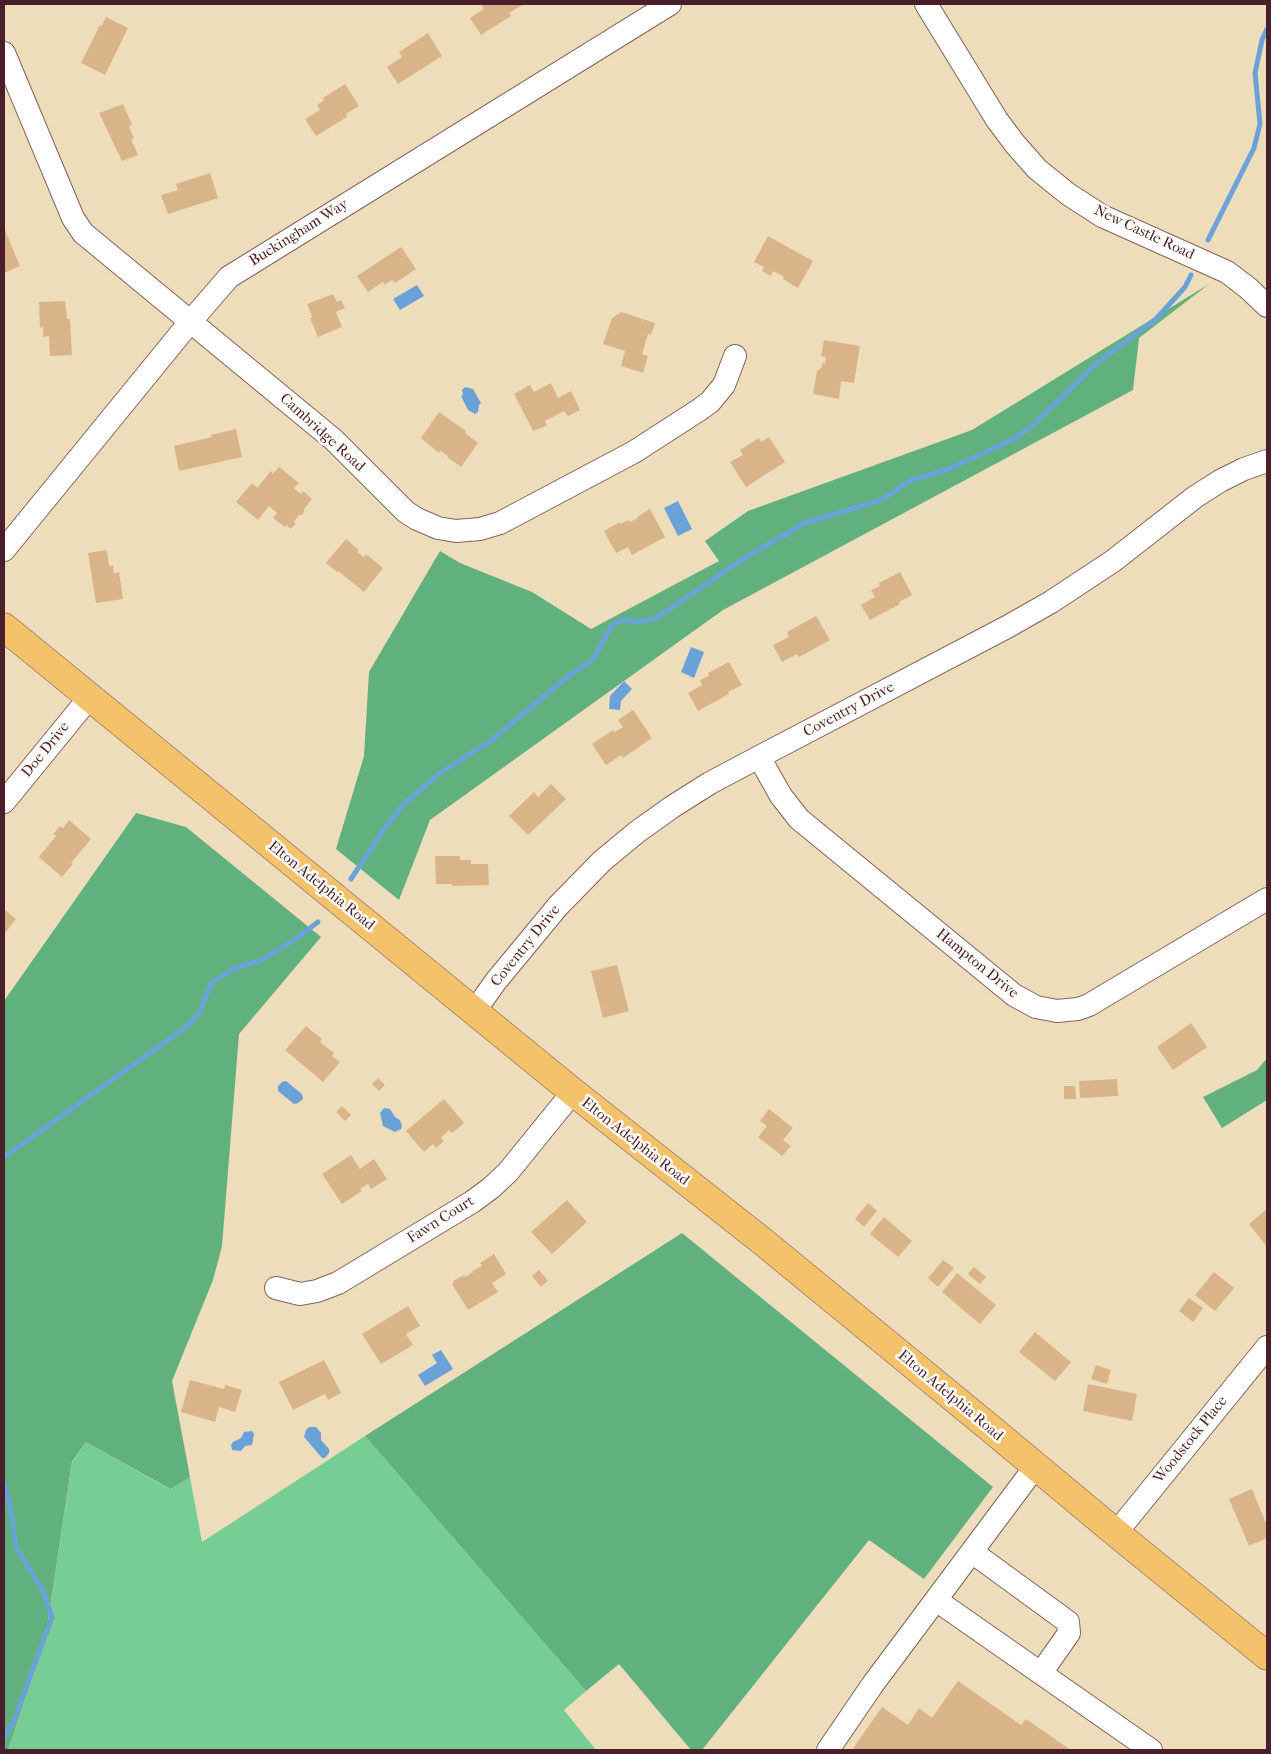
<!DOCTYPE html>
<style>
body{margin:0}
#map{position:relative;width:1271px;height:1754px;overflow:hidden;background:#edb;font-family:"IM FELL French Canon",serif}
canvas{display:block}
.frame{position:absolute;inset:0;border:5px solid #4a1f2b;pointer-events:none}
</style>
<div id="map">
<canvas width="1271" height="1754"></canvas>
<div class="frame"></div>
</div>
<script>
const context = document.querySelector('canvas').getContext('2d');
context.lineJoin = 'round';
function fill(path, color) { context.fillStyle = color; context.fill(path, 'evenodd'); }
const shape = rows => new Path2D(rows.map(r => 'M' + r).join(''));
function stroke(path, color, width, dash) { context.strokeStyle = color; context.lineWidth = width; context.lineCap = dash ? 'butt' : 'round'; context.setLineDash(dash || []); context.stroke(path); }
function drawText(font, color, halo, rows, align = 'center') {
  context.font = font + ' "IM FELL French Canon",serif'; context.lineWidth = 5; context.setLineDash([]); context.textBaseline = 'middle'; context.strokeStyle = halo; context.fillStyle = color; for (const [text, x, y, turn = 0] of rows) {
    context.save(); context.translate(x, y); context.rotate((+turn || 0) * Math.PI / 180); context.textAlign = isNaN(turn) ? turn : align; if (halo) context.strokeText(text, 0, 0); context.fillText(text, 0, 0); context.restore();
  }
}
fill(shape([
 [365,1436,586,1691,564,1710,596,1750,8,1750,45,1640,72,1463,86,1442,169,1489,190,1477,202,1542]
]), '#76ce95');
fill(shape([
 [1209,284,1139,338,1133,390,723,610,430,820,399,900,336,849,364,756,369,672,440,551,460,563,532,592,591,629,719,561,705,541,748,511,972,430],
 [136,813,186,827,321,937,239,1034,222,1246,213,1280,172,1381,190,1477,170,1489,86,1442,72,1462,45,1640,8,1750,4,1750,4,1001],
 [1267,1058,1267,1100,1222,1128,1203,1097,1257,1070],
 [682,1233,993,1487,924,1579,869,1540,702,1750,691,1750,619,1664,586,1691,365,1436]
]), '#60b17e');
fill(shape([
 [417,285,424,296,400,310,393,299],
 [465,387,473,389,481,403,479,405,478,412,475,414,468,410,461,396,463,395,462,390],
 [678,501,692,529,678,536,664,508],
 [691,647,704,652,694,678,681,672],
 [624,681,632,689,621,701,620,710,609,709,610,696],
 [286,1081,302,1094,303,1099,298,1103,294,1104,278,1091,278,1086,282,1082],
 [384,1108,390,1109,395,1117,400,1120,402,1126,401,1129,395,1132,383,1126,380,1113],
 [441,1350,453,1369,425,1386,418,1375,437,1363,432,1355],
 [309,1427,316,1427,321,1433,321,1440,329,1449,329,1453,325,1458,322,1458,304,1437,306,1430],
 [252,1431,254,1434,252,1445,245,1446,241,1451,232,1450,231,1445,233,1442,241,1438,244,1432]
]), '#6aa2d8');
stroke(shape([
 [1208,240,1254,148,1260,124,1255,73,1262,40,1267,29],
 [351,879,386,826,404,804,440,773,489,742,571,674,592,661,612,625,624,619,636,622,655,619,743,559,805,523,881,500,911,480,946,470,1014,439,1033,425,1097,363,1156,319,1185,287,1191,275],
 [4,1157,186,1027,199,1014,211,983,233,969,264,959,297,938,318,922],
 [4,1481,11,1512,16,1547,43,1591,52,1617,14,1721,4,1738]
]), '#6aa2d8', 5);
fill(shape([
 [481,4,524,4,509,13,511,16,481,35,470,18,484,9],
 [106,17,128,28,105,75,81,63,100,25,102,26],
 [428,33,442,56,398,84,387,67,402,57,399,52],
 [345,84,359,106,346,114,347,117,316,136,305,119,320,110,317,105,324,100,323,98],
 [123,104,132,125,129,127,134,138,131,139,138,155,122,161,99,113],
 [210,173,218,198,168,214,161,195,178,190,176,184],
 [4,228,20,266,4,273],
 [768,236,813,261,798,288,783,279,784,277,773,271,771,276,762,271,764,267,754,262],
 [401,247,416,269,395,283,392,280,384,285,383,282,368,292,357,276],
 [333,294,337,302,341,300,345,308,336,312,342,327,318,337,310,318,312,317,307,304],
 [65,301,67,319,70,319,72,355,50,356,49,336,43,337,43,327,40,328,39,302],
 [621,312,655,323,651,335,648,334,642,354,648,356,643,373,621,366,625,351,603,344,612,318],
 [824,340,860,346,854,383,841,381,839,399,813,394,817,371,822,367,822,363,825,364,826,357,821,356],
 [551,383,558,398,571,391,580,410,568,416,564,411,545,421,547,425,546,426,533,431,514,394,530,385,534,392],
 [439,412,466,431,465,433,478,443,461,467,447,457,448,456,440,450,439,453,421,438],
 [236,429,242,457,179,471,174,446,212,437,211,435],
 [769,437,785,462,746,487,730,462,743,455,740,450,759,438,761,442],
 [279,467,299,483,294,488,301,494,303,491,312,499,304,509,304,512,302,515,299,515,294,522,296,523,291,529,286,525,285,527,273,518,277,513,269,506,258,520,236,502,252,483,257,488,271,471,273,474],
 [650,509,665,537,632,555,628,547,616,553,604,531,620,522,620,524,629,520,630,522,638,518,637,517],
 [346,539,359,550,357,552,364,557,366,554,383,568,364,592,338,571,337,572,326,563],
 [107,550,109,566,113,565,114,573,119,572,123,599,96,603,88,553],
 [900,572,912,595,899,602,900,604,870,620,861,605,875,597,871,590,880,586,879,583],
 [816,616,830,640,799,657,797,654,782,662,773,645,789,637,787,632],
 [729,662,742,685,728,692,729,694,698,711,688,693,702,685,700,680,709,676,708,673],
 [633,710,652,738,623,758,621,755,606,765,592,744,613,730,615,732,623,727,618,720],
 [551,784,566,799,528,835,509,816,534,792,538,797],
 [69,820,91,839,71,863,73,864,62,877,39,857,56,836,53,834,60,826,63,828],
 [435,856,460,856,460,860,471,860,471,864,488,864,489,885,452,886,452,884,436,884],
 [4,909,16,919,4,934],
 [617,965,629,1011,603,1018,591,971],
 [1191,1023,1207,1047,1173,1070,1157,1047],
 [306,1026,322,1039,320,1042,334,1053,332,1056,340,1062,323,1082,285,1050],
 [378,1078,385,1085,379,1091,372,1084],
 [1117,1079,1118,1096,1080,1098,1079,1081],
 [1064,1086,1075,1086,1076,1099,1064,1099],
 [444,1099,464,1123,452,1133,449,1130,441,1138,444,1141,436,1148,433,1144,424,1152,406,1131],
 [342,1106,351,1115,345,1121,336,1112],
 [769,1109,793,1128,783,1140,791,1146,782,1156,758,1137,767,1126,760,1121],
 [351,1155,360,1169,374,1159,387,1179,371,1189,368,1184,360,1189,362,1191,342,1204,322,1174],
 [567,1200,587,1222,552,1254,531,1232],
 [868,1203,877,1211,864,1227,855,1219],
 [1267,1209,1267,1247,1249,1224],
 [884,1217,912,1241,898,1257,870,1234],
 [494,1254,506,1274,492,1283,498,1292,468,1310,452,1284,454,1283,453,1281,464,1275,465,1277,473,1272,472,1271,482,1266,480,1263],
 [943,1260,954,1268,938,1287,928,1278],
 [974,1267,986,1277,980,1284,968,1274],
 [539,1270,548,1281,541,1287,532,1276],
 [1214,1272,1234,1288,1215,1311,1195,1295],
 [957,1273,996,1305,980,1324,942,1292],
 [1189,1298,1203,1308,1193,1322,1179,1311],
 [408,1306,420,1326,406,1334,413,1345,381,1364,362,1334],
 [1035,1332,1071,1362,1055,1381,1019,1352],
 [324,1360,341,1393,328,1400,325,1394,293,1410,279,1382],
 [1096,1365,1111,1370,1107,1384,1091,1379],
 [190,1380,224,1389,225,1385,242,1390,235,1412,219,1407,215,1422,181,1412],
 [1088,1384,1137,1394,1132,1421,1083,1411],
 [1252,1489,1267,1526,1267,1538,1249,1546,1229,1499],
 [958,1681,1021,1725,1026,1719,1071,1750,852,1750,882,1707,908,1725,919,1708,932,1718]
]), '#dab489');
const minor = shape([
 [926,4,997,120,1015,144,1037,169,1068,194,1102,216,1227,272,1248,288,1267,306],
 [4,53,73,218,83,233,334,440,406,512,417,519,438,528,456,531,480,529,500,523,634,452,699,410,710,402,724,385,735,356],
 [4,550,190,322,229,277,670,4],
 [759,757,781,796,799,819,1014,995,1036,1007,1057,1011,1078,1009,1089,1005,1267,899],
 [4,802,89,698],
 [474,1012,496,981,558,906,602,861,637,832,672,807,710,783,759,757,1007,627,1051,602,1113,561,1195,497,1220,481,1244,469,1267,461],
 [276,1288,300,1294,317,1291,338,1283,472,1202,491,1188,508,1172,573,1092],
 [1116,1533,1267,1347],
 [972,1552,1068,1622,1069,1633,1041,1673],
 [936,1600,1151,1750],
 [828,1750,873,1684,1035,1467]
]);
const major = shape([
 [4,627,573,1092,762,1241,990,1428,1116,1533,1267,1656]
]);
stroke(minor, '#83625d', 24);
stroke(major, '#83625d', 29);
stroke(minor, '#fff', 22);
stroke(major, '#f4c26a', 28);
drawText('15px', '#4a1f2b', '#fdfcf7', [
 ["Buckingham Way",299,233,-32],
 ["New Castle Road",1144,233,25],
 ["Cambridge Road",322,433,42],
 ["Coventry Drive",849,710,-28],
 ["Doe Drive",46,750,-51],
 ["Elton Adelphia Road",321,886,39],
 ["Coventry Drive",526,946,-51],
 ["Hampton Drive",977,964,39],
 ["Elton Adelphia Road",635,1142,38],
 ["Fawn Court",441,1220,-32],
 ["Elton Adelphia Road",950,1396,40],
 ["Woodstock Place",1191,1440,-51]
]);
</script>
